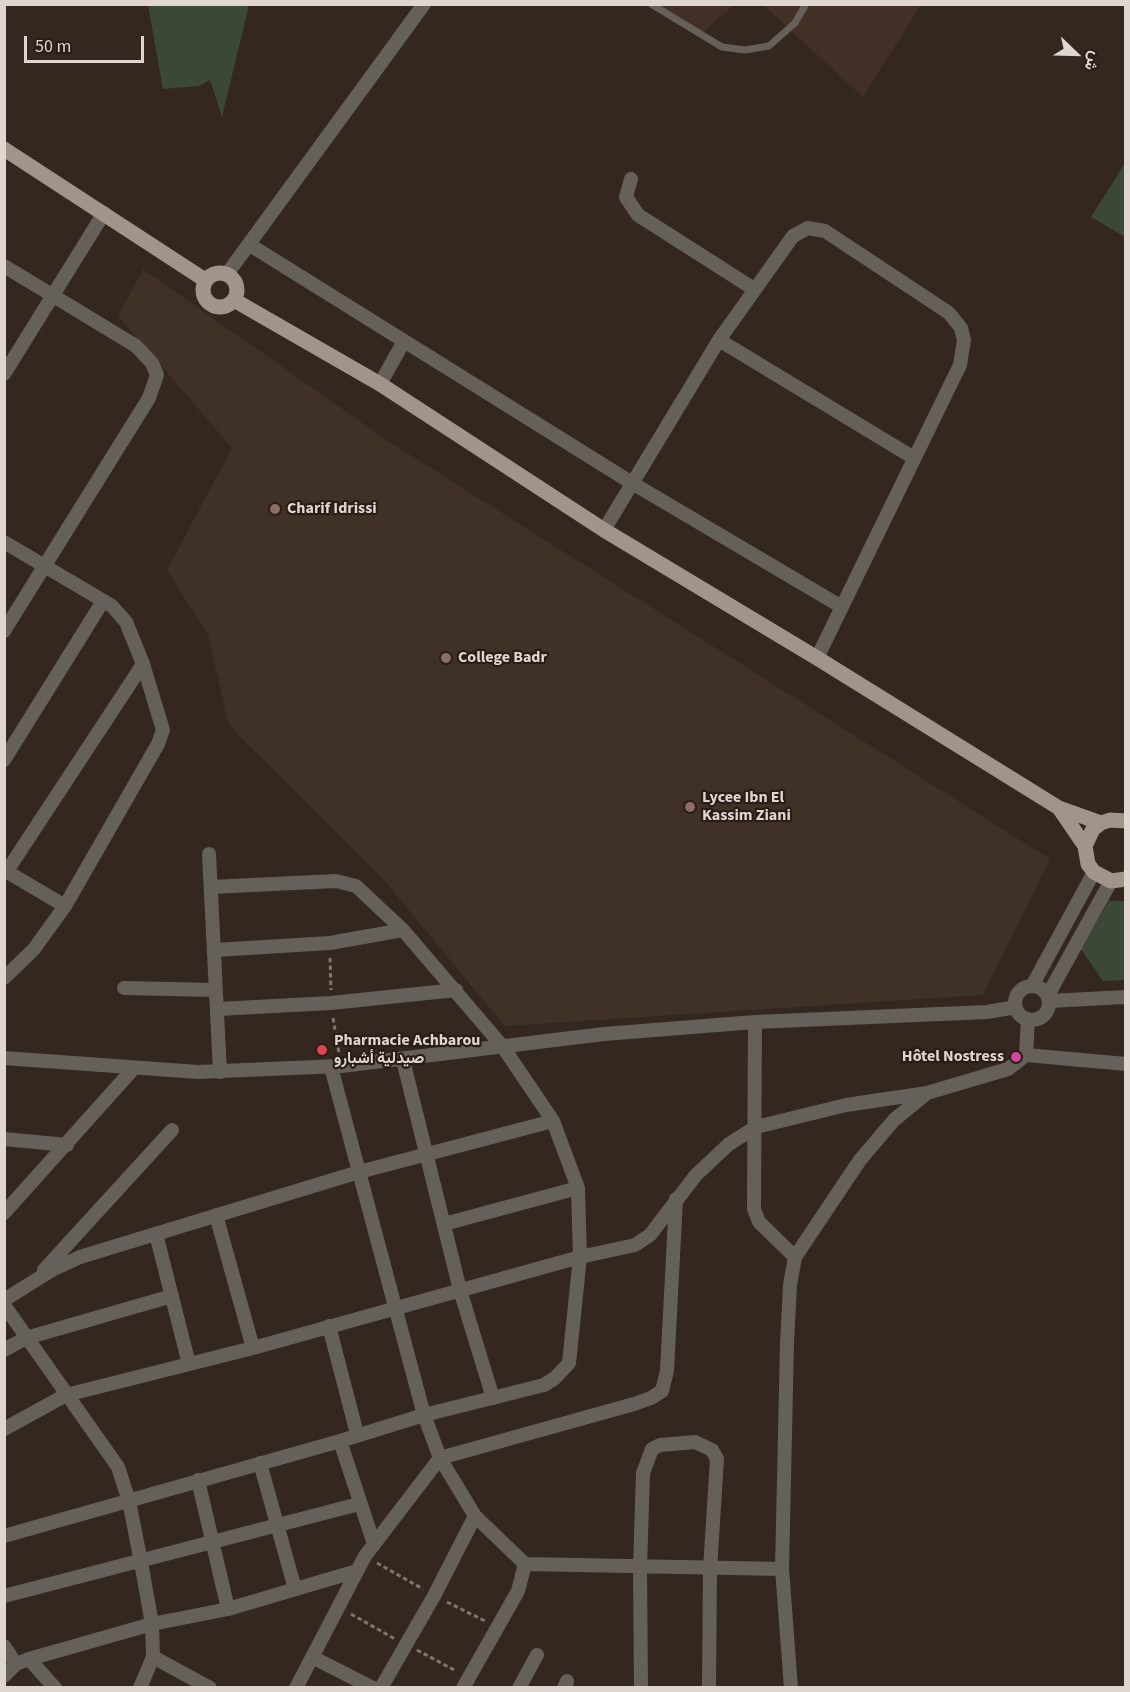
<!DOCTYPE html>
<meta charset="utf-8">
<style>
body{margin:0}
#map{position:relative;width:1130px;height:1692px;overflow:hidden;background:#342720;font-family:"Source Sans 3",Vazirmatn,sans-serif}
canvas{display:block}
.frame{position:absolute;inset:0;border:6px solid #dfd6d1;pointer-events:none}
.north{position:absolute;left:1046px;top:24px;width:60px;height:60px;-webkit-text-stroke:4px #2a1d17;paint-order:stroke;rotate:113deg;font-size:16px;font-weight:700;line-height:24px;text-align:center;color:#dfd6d1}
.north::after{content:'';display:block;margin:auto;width:21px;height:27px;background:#dfd6d1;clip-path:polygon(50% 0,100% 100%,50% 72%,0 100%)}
.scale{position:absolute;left:24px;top:36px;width:120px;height:27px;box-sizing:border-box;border:3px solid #dfd6d1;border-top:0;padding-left:8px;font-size:18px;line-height:21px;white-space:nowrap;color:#dfd6d1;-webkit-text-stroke:4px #2a1d17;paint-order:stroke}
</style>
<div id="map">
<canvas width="1130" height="1692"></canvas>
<div class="frame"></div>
<div class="north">ش</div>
<div class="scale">50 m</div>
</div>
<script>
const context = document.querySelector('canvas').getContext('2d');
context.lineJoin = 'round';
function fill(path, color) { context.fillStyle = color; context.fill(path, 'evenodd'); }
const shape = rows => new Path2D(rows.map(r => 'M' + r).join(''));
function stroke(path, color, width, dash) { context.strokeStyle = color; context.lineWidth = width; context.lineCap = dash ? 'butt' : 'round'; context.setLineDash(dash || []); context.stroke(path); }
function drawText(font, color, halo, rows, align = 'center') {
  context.font = font + ' "Source Sans 3",Vazirmatn,sans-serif'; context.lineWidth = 4.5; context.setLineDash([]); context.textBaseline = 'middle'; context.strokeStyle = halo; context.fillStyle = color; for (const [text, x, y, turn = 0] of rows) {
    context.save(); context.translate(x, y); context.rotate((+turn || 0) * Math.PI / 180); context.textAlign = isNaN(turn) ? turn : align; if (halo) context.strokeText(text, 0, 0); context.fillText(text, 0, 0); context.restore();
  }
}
fill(shape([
 [657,5,734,5,703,32],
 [763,5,921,5,863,97]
]), '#422f26');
fill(shape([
 [143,269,385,439,1050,859,983,995,505,1026,383,879,240,737,228,722,208,635,167,570,232,448,118,316]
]), '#403126');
fill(shape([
 [148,5,249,5,222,117,210,80,199,86,163,89],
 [1125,163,1125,237,1091,217],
 [1109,901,1125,901,1125,980,1103,981,1081,949]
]), '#3b4837');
stroke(shape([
 [330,958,331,990],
 [333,1018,339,1053],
 [377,1563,423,1589],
 [447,1602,485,1621],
 [351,1614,395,1639],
 [417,1650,456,1671]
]), '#80756f', 3, [4.5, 3]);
stroke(shape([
 [651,4,722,47,745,50,769,46,795,23,806,4]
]), '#66605b', 7);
stroke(shape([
 [631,179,626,197,638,215,754,289],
 [250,245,632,483,842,607],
 [4,266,136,346,152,363,157,375,149,398,4,631],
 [227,274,424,4],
 [719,340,914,458],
 [4,374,104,213],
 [380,384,404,341],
 [604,530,719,340,793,236,808,228,825,231,949,313,961,328,964,340,960,365,817,658],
 [4,542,112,606,126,622,143,664,163,730,158,744,65,906,34,949,4,978],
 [4,760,103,601],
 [209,854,220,1072],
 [4,870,65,906],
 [7,871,143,664],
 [215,950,330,943,403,930],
 [1032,986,1094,872],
 '1015 1003a17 17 0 1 1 34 0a17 17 0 1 1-34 0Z',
 [124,988,216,990],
 [1048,995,1111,881],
 [1049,1001,1126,997],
 [218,1009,331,1003,456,990],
 [755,1022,754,1209,759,1222,795,1257],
 [1026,1055,1126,1064],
 [4,1058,198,1072,341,1066,604,1034,755,1022,987,1012,1016,1007],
 [403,1060,460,1290,493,1398],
 [331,1067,424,1415,440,1458,475,1516,525,1564,518,1591,463,1688],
 [4,1139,67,1145],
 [4,1213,134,1068],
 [216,1215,253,1348],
 [444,1224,578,1188],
 [156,1234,189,1364],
 [44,1270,172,1130],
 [4,1300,52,1270,80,1257,359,1172,553,1121],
 [4,1305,118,1467,129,1501,141,1562,152,1624,153,1657,210,1688],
 [329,1326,357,1434],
 [4,1350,26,1338,172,1296],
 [4,1429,66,1395,253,1348,580,1257,635,1245,650,1235,696,1175,729,1144,756,1127,846,1105,927,1093],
 [340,1441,374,1544],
 [260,1463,295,1589],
 [198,1480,228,1609],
 [4,1536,340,1441,424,1415,544,1385,555,1378,569,1363,580,1257,578,1188,553,1121,503,1047,403,930,356,886,336,881,211,887],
 [525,1564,782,1569],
 [4,1596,359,1504],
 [4,1646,16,1664],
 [312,1657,373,1688],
 [29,1659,55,1688],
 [4,1676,16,1664,29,1659,152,1624,228,1609,357,1571],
 [140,1688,153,1657],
 [296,1688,365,1556,440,1458,634,1404,651,1398,662,1391,667,1371,676,1199],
 [381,1688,434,1596,475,1516],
 [519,1688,537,1655],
 [564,1688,567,1681],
 [641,1688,640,1568,643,1473,652,1449,660,1445,695,1442,712,1450,717,1459,710,1569,709,1688],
 [791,1688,782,1569,787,1343,790,1285,795,1257,860,1160,894,1120,927,1093,1008,1069,1026,1055,1028,1019]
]), '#66605b', 14);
stroke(shape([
 [4,149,205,280],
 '203 290a17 17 0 1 1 34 0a17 17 0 1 1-34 0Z',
 [234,300,380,384,604,530,817,658,1059,808,1101,823],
 [1059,808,1085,846],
 [1126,821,1110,820,1101,823,1093,829,1085,846,1088,864,1094,872,1111,881,1126,879]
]), '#a1958b', 15);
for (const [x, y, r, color] of [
 [275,509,6,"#8d6e63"],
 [446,658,6,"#8d6e63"],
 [690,807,6,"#8d6e63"],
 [322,1050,6,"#e0444e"],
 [1016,1057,6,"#d1479c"]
]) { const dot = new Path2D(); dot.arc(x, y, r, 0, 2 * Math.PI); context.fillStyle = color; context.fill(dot); stroke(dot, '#2a1d17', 2); }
drawText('bold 16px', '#dfd6d1', '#2a1d17', [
 ["Charif Idrissi",287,509],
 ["College Badr",458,658],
 ["Lycee Ibn El",702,798],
 ["Kassim Ziani",702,816],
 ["Pharmacie Achbarou",334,1041],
 ["صيدلية أشبارو",334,1059],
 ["Hôtel Nostress",1004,1057,"right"]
], 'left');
</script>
